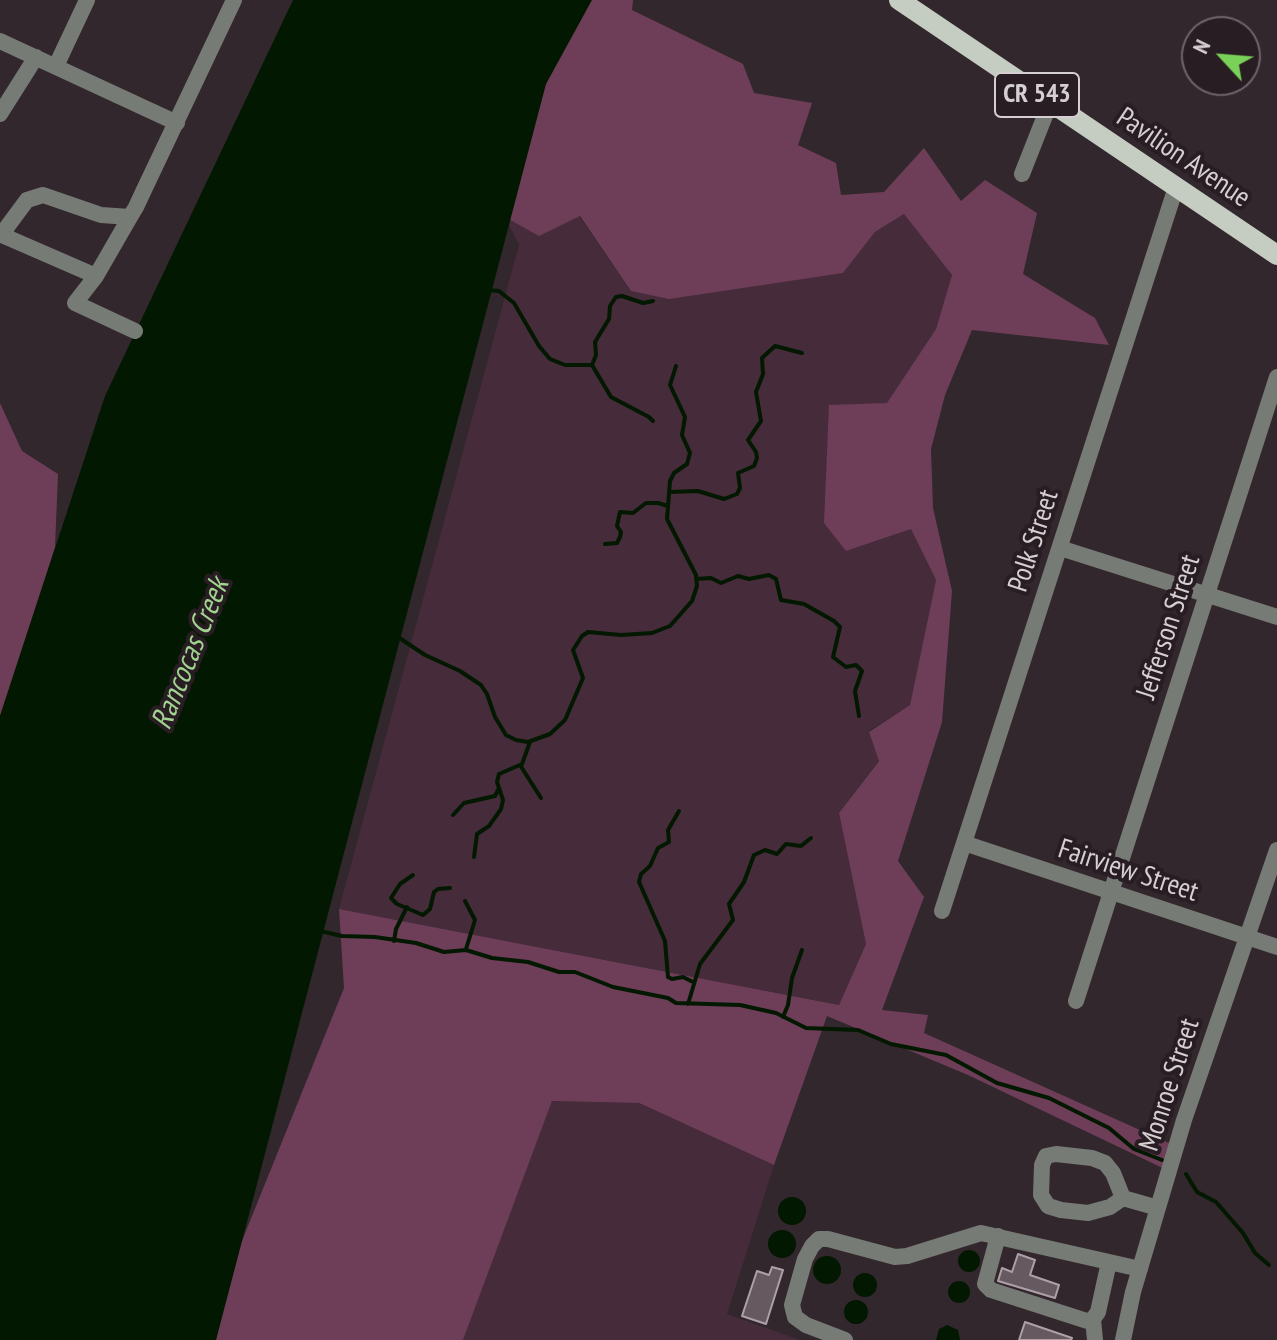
<!DOCTYPE html>
<style>
body{margin:0}
#map{position:relative;width:1277px;height:1340px;overflow:hidden;background:#32272c;font-family:"PT Sans Narrow",sans-serif}
canvas{display:block}
.north{position:absolute;left:1181px;top:16px;width:80px;height:80px;box-sizing:border-box;background:#281d23;border:2px solid #6e6469;border-radius:50%;rotate:296deg;font-size:22px;font-weight:700;line-height:32px;text-align:center;color:#d6cfd2}
.north::after{content:'';display:block;margin:auto;width:28px;height:36px;background:#7ad157;clip-path:polygon(50% 0,100% 100%,50% 72%,0 100%)}
</style>
<div id="map">
<canvas width="1277" height="1340"></canvas>
<div class="north">N</div>
</div>
<script>
const context = document.querySelector('canvas').getContext('2d');
context.lineJoin = 'round';
function fill(path, color) { context.fillStyle = color; context.fill(path, 'evenodd'); }
const shape = rows => new Path2D(rows.map(r => 'M' + r).join(''));
function stroke(path, color, width, dash) { context.strokeStyle = color; context.lineWidth = width; context.lineCap = dash ? 'butt' : 'round'; context.setLineDash(dash || []); context.stroke(path); }
function drawText(font, color, halo, rows, align = 'center') {
  context.font = font + ' "PT Sans Narrow",sans-serif'; context.lineWidth = 8; context.setLineDash([]); context.textBaseline = 'middle'; context.strokeStyle = halo; context.fillStyle = color; for (const [text, x, y, turn = 0] of rows) {
    context.save(); context.translate(x, y); context.rotate((+turn || 0) * Math.PI / 180); context.textAlign = isNaN(turn) ? turn : align; if (halo) context.strokeText(text, 0, 0); context.fillText(text, 0, 0); context.restore();
  }
}
fill(shape([
 [904,214,952,275,936,329,887,404,846,551,911,529,936,580,910,705,869,731,879,760,839,813,866,944,839,1005,339,909,519,245,505,217,579,216,631,291,843,273,875,232],
 [552,1101,638,1103,774,1165,727,1314,800,1340,463,1340]
]), '#462b3a');
fill(shape([
 [588,0,633,0,632,10,743,64,754,93,812,103,798,145,836,163,841,195,884,192,924,148,961,201,985,180,1037,213,1023,274,1095,318,1109,345,972,330,945,395,931,449,933,508,952,591,942,722,898,861,924,897,882,1010,928,1015,924,1033,1180,1148,1173,1173,968,1075,827,1016,774,1165,639,1103,552,1101,463,1340,202,1340,344,988,339,909,839,1005,866,944,839,813,879,761,869,732,910,705,936,580,911,529,846,551,824,523,829,405,887,403,936,329,952,275,904,214,875,232,843,273,669,299,631,291,580,216,539,236,505,217,527,121],
 [0,403,22,451,58,474,55,547,0,716]
]), '#6e3e59');
fill(shape([
 [293,0,592,0,546,84,216,1340,0,1340,0,716,105,396],
 '778 1211a14 14 0 1 1 28 0a14 14 0 1 1-28 0Z',
 '768 1244a14 14 0 1 1 28 0a14 14 0 1 1-28 0Z',
 '958 1261a11 11 0 1 1 22 0a11 11 0 1 1-22 0Z',
 '813 1270a14 14 0 1 1 28 0a14 14 0 1 1-28 0Z',
 '853 1285a12 12 0 1 1 24 0a12 12 0 1 1-24 0Z',
 '948 1292a11 11 0 1 1 22 0a11 11 0 1 1-22 0Z',
 '844 1312a12 12 0 1 1 24 0a12 12 0 1 1-24 0Z',
 [947,1325,958,1330,960,1340,936,1340,939,1329]
]), '#031800');
stroke(shape([
 [488,290,499,291,514,303,539,346,550,359,565,365,592,365],
 [592,365,596,355,595,342,609,319,610,306,616,297,622,296,643,303,653,301],
 [592,365,611,397,649,417,653,421],
 [670,492,698,491,724,499,737,494,740,488,738,473,754,466,757,458,756,452,748,440,761,421,756,392,763,374,762,358,775,346,802,353],
 [605,544,617,543,620,537,621,532,617,526,620,512,633,513,646,503,658,503,668,506],
 [696,579,711,578,721,583,738,576,749,579,769,575,776,579,781,600,804,604,834,621,840,627,833,657,846,667,856,665,862,671,855,691,859,716],
 [398,637,425,655,460,671,481,685,487,694,495,717,506,735,516,740,528,742,550,734,565,720,583,678,573,650,582,636,588,632,621,635,652,633,670,626,692,601,697,586,696,575,667,519,670,481,674,473,687,464,690,453,682,435,685,417,670,385,676,366],
 [520,765,541,798],
 [679,811,668,830,669,842,658,848,650,866,641,874,639,882,665,941,668,977,672,979,683,977,693,982],
 [453,815,464,803,495,796,498,790],
 [474,857,477,834,489,826,501,809,503,800,497,782,499,774,522,764,530,742],
 [413,875,400,884,391,898,397,904,423,915,430,909,434,892,438,889,450,888],
 [465,901,475,920,466,949],
 [320,931,342,936,375,937,416,943,444,952,466,950,492,958,528,962,559,972,575,972,613,987,668,998,676,1003,740,1005,776,1013,806,1028,858,1030,891,1044,946,1055,997,1083,1049,1098,1109,1128,1134,1149,1162,1160],
 [394,941,396,929,407,907],
 [688,1004,700,964,733,920,729,904,744,882,754,855,765,850,777,854,786,844,801,846,811,838],
 [783,1017,788,1005,792,978,802,950],
 [1186,1174,1197,1192,1216,1202,1243,1233,1255,1253,1269,1265]
]), '#031800', 4);
const building = shape([
 [1018,1254,1035,1260,1030,1275,1059,1285,1055,1298,998,1281,1002,1268,1012,1272,1018,1254],
 [772,1267,783,1270,766,1324,742,1316,757,1271,769,1275,772,1267],
 [1025,1322,1072,1338,1071,1340,1019,1340,1025,1322]
]);
fill(building, '#665a60');
stroke(building, '#ada0a7', 2);
stroke(shape([
 [0,41,177,123],
 [56,66,87,0],
 [0,114,36,57],
 [1022,174,1050,103],
 [130,217,101,215,43,195,27,200,7,227,4,236,96,276,130,217,136,207,143,192,234,0],
 [96,276,75,303,135,331],
 [1060,548,1277,617],
 [964,843,1277,947],
 [942,911,1176,187],
 [1076,1001,1277,377],
 [1123,1198,1110,1207,1088,1213,1061,1210,1048,1206,1041,1195,1042,1165,1046,1156,1056,1154,1092,1158,1105,1163,1113,1173,1123,1198,1158,1208],
 [998,1236,985,1284,991,1290,1087,1321,1093,1319,1098,1312,1109,1262],
 [1093,1319,1095,1340],
 [845,1340,806,1325,795,1317,792,1305,805,1259,812,1246,819,1239,828,1239,895,1257,907,1256,981,1233,1140,1269],
 [1123,1340,1133,1292,1184,1120,1277,850]
]), '#777b76', 16);
stroke(shape([
 [899,0,1277,255]
]), '#c5ccc2', 20);
for (const [x, y, w] of [
 [1037,95,84]
]) { const box = new Path2D(); box.roundRect(x - w / 2, y - 22, w, 44, 6); context.fillStyle = '#281d23'; context.fill(box); stroke(box, '#d6cfd2', 2); }
drawText('bold 26px', '#d6cfd2', null, [
 ["CR 543",1037,95]
]);
drawText('28px', '#d6cfd2', '#281d23', [
 ["Pavilion Avenue",1183,158,34],
 ["Polk Street",1034,541,-72],
 ["Jefferson Street",1169,627,-72],
 ["Fairview Street",1128,871,18],
 ["Monroe Street",1170,1085,-72]
]);
drawText('italic 30px', '#a0d38f', '#281d23', [
 ["Rancocas Creek",191,654,-68]
]);
</script>
